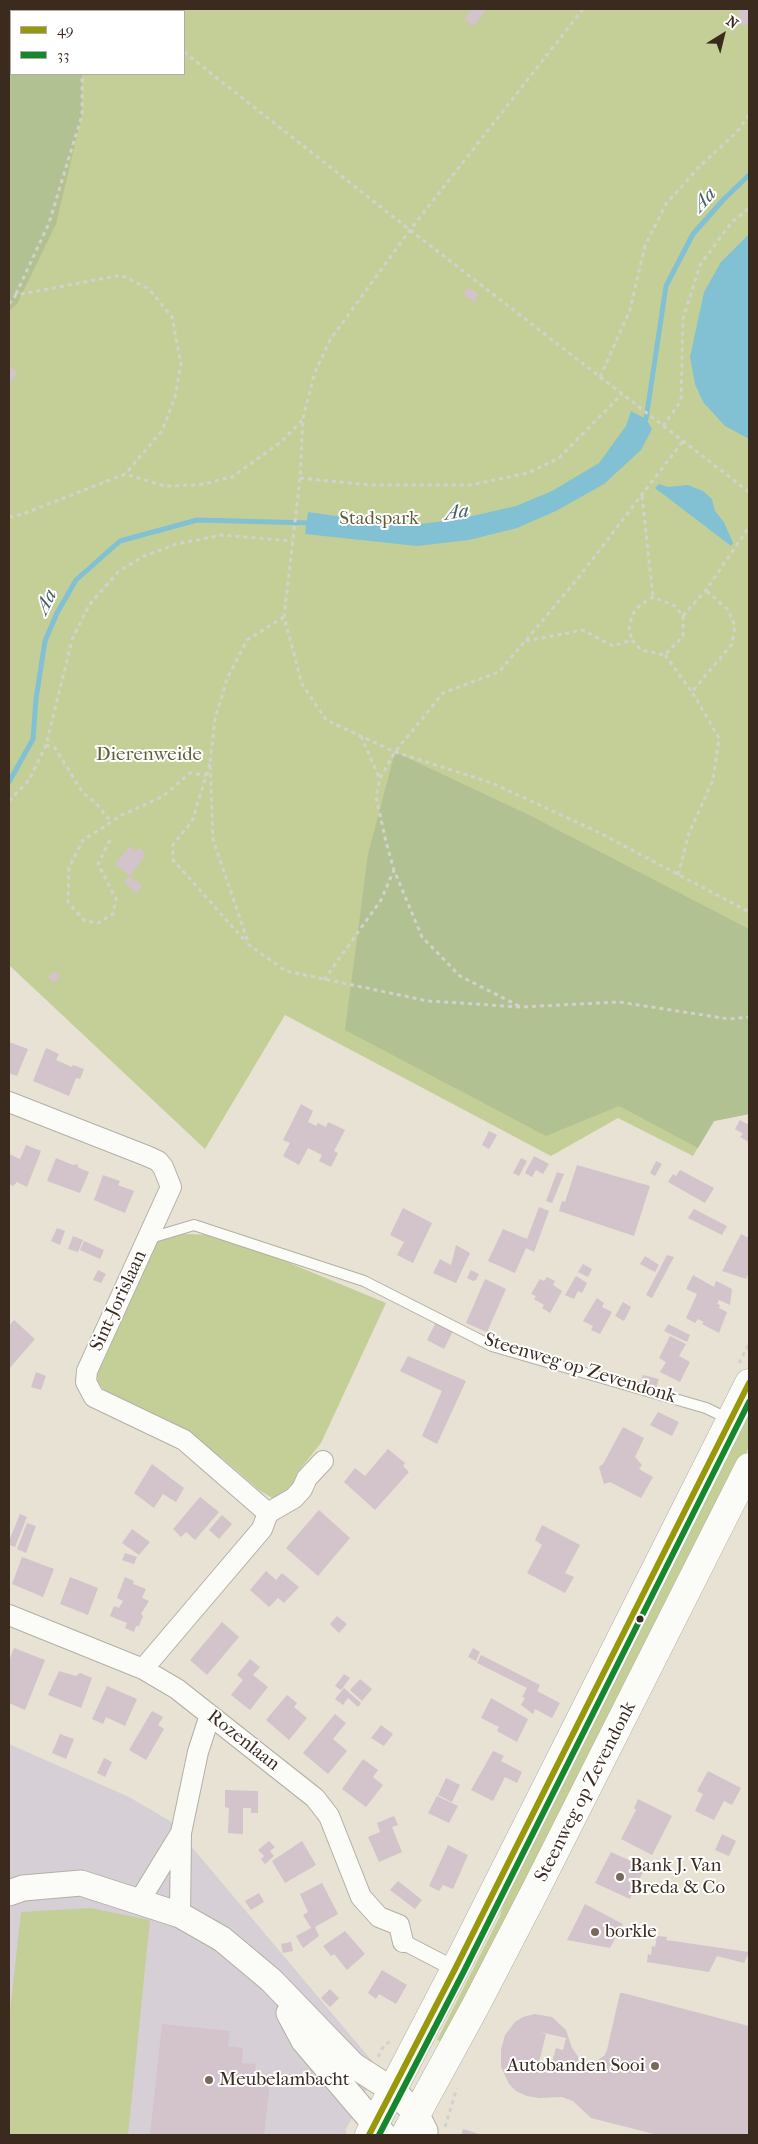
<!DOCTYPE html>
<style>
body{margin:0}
#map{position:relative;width:758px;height:2144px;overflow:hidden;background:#e7e2d3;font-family:"IM FELL French Canon",serif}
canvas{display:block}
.frame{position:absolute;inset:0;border:10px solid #3b2a1e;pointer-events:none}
.legend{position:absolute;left:10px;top:10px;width:175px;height:65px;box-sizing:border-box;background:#fff;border:1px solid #b1aaa5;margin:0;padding:6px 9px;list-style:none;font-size:15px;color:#3b2a1e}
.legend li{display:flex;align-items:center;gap:10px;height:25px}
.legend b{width:25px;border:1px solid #b1aaa5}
.north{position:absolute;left:698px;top:10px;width:50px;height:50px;-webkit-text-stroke:4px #fff;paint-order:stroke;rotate:36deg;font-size:14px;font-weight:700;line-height:20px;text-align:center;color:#3b2a1e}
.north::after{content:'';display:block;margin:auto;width:18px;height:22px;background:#3b2a1e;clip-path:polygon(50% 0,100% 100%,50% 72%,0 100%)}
</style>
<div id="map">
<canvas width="758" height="2144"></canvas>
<div class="frame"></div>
<ul class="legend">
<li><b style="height:6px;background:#97980a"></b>49</li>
<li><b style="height:6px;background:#15882e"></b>33</li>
</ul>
<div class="north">N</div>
</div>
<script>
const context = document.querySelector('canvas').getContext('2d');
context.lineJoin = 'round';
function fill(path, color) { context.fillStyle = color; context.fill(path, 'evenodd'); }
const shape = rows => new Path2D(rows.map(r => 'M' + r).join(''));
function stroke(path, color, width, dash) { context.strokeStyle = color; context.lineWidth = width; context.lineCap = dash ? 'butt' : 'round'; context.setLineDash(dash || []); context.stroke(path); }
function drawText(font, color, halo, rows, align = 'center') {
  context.font = font + ' "IM FELL French Canon",serif'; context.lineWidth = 4; context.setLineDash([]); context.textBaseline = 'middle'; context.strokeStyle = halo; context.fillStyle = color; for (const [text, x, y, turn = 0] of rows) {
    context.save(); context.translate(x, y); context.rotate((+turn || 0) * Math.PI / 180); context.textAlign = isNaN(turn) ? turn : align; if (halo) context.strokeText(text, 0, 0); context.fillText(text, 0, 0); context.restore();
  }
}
fill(shape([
 [9,1744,129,1797,170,1821,378,2068,343,2135,9,2135]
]), '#d6cfd5');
fill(shape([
 [9,9,749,9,749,1114,714,1121,693,1156,618,1118,551,1156,285,1015,205,1149,9,965],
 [11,11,184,11,184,74,11,74],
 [184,1234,222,1235,386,1303,321,1443,297,1473,294,1483,282,1498,272,1498,259,1490,223,1459,170,1422,104,1390,98,1382,96,1372,158,1240],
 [749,1410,749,1447,444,2043,437,2040,500,1916,505,1896],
 [90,1908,150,1920,128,2135,9,2135,9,2021,21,1912]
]), '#c4cf97');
fill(shape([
 [9,30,11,30,11,74,82,74,82,115,56,224,17,304,9,311],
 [395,752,529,815,749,929,749,1114,714,1121,698,1148,619,1106,546,1136,345,1030,368,854]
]), '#b2c191');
fill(shape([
 [749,234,749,439,725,426,703,402,695,384,690,357,704,292,721,262],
 [631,411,646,419,652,429,641,450,604,484,556,511,517,528,469,540,417,546,305,534,308,512,385,523,420,524,459,519,516,506,552,491,599,463,626,426],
 [659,484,668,487,688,485,703,491,712,499,715,511,724,522,733,543,731,546,655,488]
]), '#82c1d4');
stroke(shape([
 [643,423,646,419,666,286,693,234,724,199,749,175],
 [9,782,33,739,36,699,45,641,57,613,76,580,120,541,197,520,311,523]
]), '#82c1d4', 5);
fill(shape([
 [472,9,487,9,474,26,464,19],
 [738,9,749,9,749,24,739,25],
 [469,287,479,295,474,302,463,294],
 [9,366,18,372,9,385],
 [130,846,136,851,139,848,146,854,130,876,115,864],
 [130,876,142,886,136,893,124,882],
 [54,971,60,976,54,983,48,977],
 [9,1042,28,1049,17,1076,9,1073],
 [46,1048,59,1054,56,1060,72,1067,73,1065,84,1069,80,1079,76,1078,69,1096,33,1081],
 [301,1104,313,1111,308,1122,316,1126,318,1123,326,1127,328,1122,345,1130,334,1151,338,1153,331,1167,319,1161,322,1155,308,1148,299,1165,283,1156,290,1143,283,1140],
 [740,1120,747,1124,749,1123,749,1142,740,1137,743,1134,735,1129],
 [489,1131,497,1135,489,1149,482,1145],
 [26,1145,41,1151,27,1187,17,1182,13,1186,9,1184,9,1154,20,1159],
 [534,1156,549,1164,543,1174,536,1170,532,1177,525,1173],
 [56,1158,73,1165,77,1164,79,1168,89,1172,80,1193,47,1181],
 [521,1158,527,1161,519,1176,513,1173],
 [656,1161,662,1164,655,1176,650,1173],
 [577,1165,650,1186,634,1236,559,1211,562,1201,565,1202],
 [680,1170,714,1188,705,1203,668,1182,673,1174,676,1176],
 [557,1172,564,1174,552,1203,546,1201],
 [103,1175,120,1181,118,1185,134,1191,125,1213,94,1200],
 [539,1207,549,1211,534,1252,526,1248,515,1273,488,1261,503,1229,527,1239],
 [403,1208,432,1223,413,1263,397,1255,404,1242,390,1235],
 [694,1209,727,1226,722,1235,688,1218],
 [57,1228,65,1231,60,1245,51,1241],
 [741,1234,749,1238,749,1273,746,1279,722,1271],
 [73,1236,83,1240,78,1252,68,1249],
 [84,1241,104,1250,100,1259,80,1250],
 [456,1245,470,1253,456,1283,433,1273,440,1259,451,1265],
 [667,1255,674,1257,652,1298,646,1295],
 [645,1256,659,1265,655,1272,640,1264],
 [583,1264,592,1269,588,1277,578,1272],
 [98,1270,106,1274,101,1283,93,1280],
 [471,1270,479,1274,476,1280,473,1281,467,1278],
 [693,1275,714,1287,716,1281,732,1289,730,1305,719,1300,717,1304,720,1305,719,1308,727,1312,719,1333,702,1324,704,1322,698,1319,695,1323,686,1318,697,1294,686,1289],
 [576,1276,587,1283,582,1293,578,1291,574,1299,565,1295],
 [547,1277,555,1281,553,1285,562,1291,550,1313,542,1308,544,1305,534,1299,536,1296,531,1294,540,1279,544,1281],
 [485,1279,506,1289,487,1332,466,1323],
 [597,1298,604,1303,602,1307,612,1312,600,1334,591,1330,593,1326,583,1321],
 [623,1302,631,1307,624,1321,615,1316],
 [14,1320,35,1339,9,1369,9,1326],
 [436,1322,453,1331,444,1349,427,1340],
 [668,1324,690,1335,687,1342,664,1331],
 [670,1336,686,1344,679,1356,690,1362,680,1382,660,1372,666,1362,659,1358],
 [408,1356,466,1381,437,1444,422,1436,442,1391,400,1371],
 [36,1372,46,1376,41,1390,31,1387],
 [643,1375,659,1379,656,1388,640,1383],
 [658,1412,679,1422,672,1436,650,1425],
 [623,1427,644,1438,635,1457,642,1465,639,1469,653,1477,641,1498,610,1482,604,1484,599,1467,603,1464],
 [388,1449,405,1463,403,1466,409,1472,375,1510,344,1482,355,1468,365,1476],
 [152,1464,184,1488,176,1502,163,1494,154,1508,134,1493],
 [200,1497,219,1512,195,1540,186,1532,181,1537,173,1529],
 [319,1510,350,1538,318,1576,286,1548],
 [20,1514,27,1517,15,1547,9,1545,9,1541],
 [222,1515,232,1524,219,1539,209,1530],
 [27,1523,36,1526,26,1553,17,1549],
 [542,1525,580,1545,565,1573,574,1577,565,1593,527,1573,542,1545,535,1540],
 [132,1529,150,1542,139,1555,122,1543],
 [125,1553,137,1557,134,1564,122,1560],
 [22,1557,54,1569,43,1597,12,1584],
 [266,1571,276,1580,282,1573,299,1587,284,1603,278,1598,269,1607,250,1590],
 [70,1577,98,1588,88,1615,60,1604],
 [125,1577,134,1581,133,1584,146,1589,142,1598,149,1601,141,1614,143,1616,139,1626,136,1626,134,1632,125,1628,127,1623,110,1616,114,1606,119,1608,123,1601,117,1598],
 [337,1616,347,1624,339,1633,330,1624],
 [222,1622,239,1637,207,1675,190,1660],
 [14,1648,45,1660,25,1710,9,1703,9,1661],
 [473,1648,480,1652,476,1661,468,1657],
 [481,1655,540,1685,537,1691,560,1703,552,1718,535,1709,533,1714,521,1705,525,1698,522,1697,527,1688,477,1663],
 [250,1659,260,1667,253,1675,268,1687,250,1710,231,1695,243,1680,237,1675],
 [59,1671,76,1676,80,1673,92,1678,81,1708,48,1695],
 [344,1674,350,1678,341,1690,335,1686],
 [360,1679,372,1689,362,1701,350,1690],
 [107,1686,137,1699,125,1726,106,1717,103,1724,92,1719],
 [344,1688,361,1703,358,1707,348,1698,343,1705,335,1699],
 [287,1695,297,1703,294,1707,307,1718,289,1740,266,1720],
 [491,1698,528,1719,517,1742,497,1731,499,1727,481,1718],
 [152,1711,163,1717,158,1725,164,1729,146,1760,129,1750],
 [335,1714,346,1723,333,1739,347,1751,328,1774,303,1753],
 [381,1725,393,1734,384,1746,371,1738],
 [60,1734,74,1739,66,1759,52,1753],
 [493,1751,504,1756,501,1761,522,1772,517,1783,505,1777,493,1801,471,1790],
 [104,1758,112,1762,105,1777,97,1773],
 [363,1759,378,1770,373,1777,383,1785,366,1807,342,1789],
 [708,1771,741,1788,732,1805,724,1801,714,1820,695,1811,703,1794,697,1791],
 [446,1778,460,1785,452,1802,438,1795],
 [225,1790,258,1791,258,1813,251,1813,251,1808,243,1808,243,1834,228,1833,229,1808,225,1807],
 [437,1796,458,1806,449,1823,428,1813],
 [638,1799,672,1816,652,1855,621,1839,636,1810,634,1808],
 [394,1816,398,1825,392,1827,402,1852,379,1862,368,1837,380,1832,377,1823],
 [722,1834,736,1841,729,1856,715,1850],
 [269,1841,275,1847,270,1851,274,1856,265,1864,261,1859,264,1856,258,1850],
 [302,1841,316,1865,285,1883,272,1861],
 [448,1845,468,1855,453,1889,443,1885,439,1891,429,1886],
 [611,1852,635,1863,634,1864,644,1870,630,1899,595,1883],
 [398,1881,422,1900,415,1909,390,1890],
 [322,1883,338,1914,315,1927,319,1936,303,1948,296,1936,311,1928,303,1915,308,1912,300,1894],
 [259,1893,264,1902,251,1910,245,1901],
 [585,1904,623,1924,610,1948,567,1940],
 [345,1931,365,1954,347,1970,334,1954,331,1956,323,1946],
 [657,1936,667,1937,666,1940,749,1952,744,1963,717,1956,709,1972,647,1962,648,1954,651,1955,652,1946,655,1947],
 [291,1942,293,1951,283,1953,281,1944],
 [382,1970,407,1985,396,2004,379,1994,376,1999,368,1993],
 [330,1989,339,1998,330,2007,321,1998],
 [620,1993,623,1993,749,2026,749,2135,658,2135,591,2118,573,2101,562,2097,539,2098,527,2096,516,2091,509,2084,501,2067,501,2050,505,2035,515,2022,523,2017,535,2014,552,2017,566,2030,572,2048,579,2058,587,2061,596,2061,604,2056,607,2050],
 [540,2032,566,2038,563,2050,556,2048,550,2069,538,2066,546,2034],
 [162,2024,230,2031,228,2046,243,2048,242,2063,256,2064,254,2079,270,2081,264,2135,150,2135],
 [463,2129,482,2135,461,2135]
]), '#d2c4ca');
const service = shape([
 [150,1233,157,1236,194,1225,364,1281,492,1346,706,1408,729,1419]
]);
const pedestrian = shape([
 [403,1942,455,1969]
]);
const minor = shape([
 [9,1102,147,1156,158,1161,163,1167,171,1187,87,1371,86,1382,94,1397,184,1440,268,1513,262,1529,143,1669],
 [268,1513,294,1498,302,1489,307,1478,323,1461],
 [9,1615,143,1669,177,1689,315,1798,329,1816,361,1897,379,1917,399,1925,403,1942],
 [140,1900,181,1833],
 [180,1915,181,1833,198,1752,210,1715]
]);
const tertiary = shape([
 [9,1893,23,1888,81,1883,180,1915,222,1939,271,1980,353,2065,392,2090,416,2113,425,2131,425,2135],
 [289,2013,304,2041,384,2135]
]);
const primary = shape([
 [369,2135,455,1969,749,1383],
 [405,2135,476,2005,534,1893,749,1467]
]);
stroke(service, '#b4afa5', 12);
stroke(pedestrian, '#b4afa5', 17);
stroke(minor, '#b4afa5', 22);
stroke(tertiary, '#b4afa5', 27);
stroke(primary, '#b4afa5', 29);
stroke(shape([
 [160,9,160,11],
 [583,9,410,230,330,340,315,372,303,418,300,478,284,617,302,684,326,720,395,752,492,783,598,832,749,912],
 [9,30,11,30],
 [184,52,410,230,749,492],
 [16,294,49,223,82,115,82,74],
 [9,304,16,295,121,275,149,289,172,317,181,364,175,397,162,431,125,474],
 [600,377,630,310,645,246,666,204,700,166,736,133,749,115],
 [663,426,681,401,683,319,700,265,731,223,749,208],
 [300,478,370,485,471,485,528,473,559,458,622,394],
 [642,496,653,597],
 [9,517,23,514,125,474,165,486,199,485,232,477,281,442,303,419],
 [683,616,706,590,749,527],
 [284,617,247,640,227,679,215,719,210,762,213,839,249,945,286,971,428,1001,521,1007,619,1002,729,1019,749,1017],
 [526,641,583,630,613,646,632,640,641,650,665,655,683,636,683,616,675,606,653,597,640,605,632,615,629,629,632,640],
 [665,655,692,692],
 [361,736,379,777],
 [46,745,55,748,83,793,95,802,111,822],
 [210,764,192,821,173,845,173,860,247,943],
 [9,801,29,780,46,745,72,640,89,605,118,572,144,556,177,544,222,535,292,541],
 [110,840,98,864,116,899,113,914,98,923,85,921,68,902,69,868,83,840,122,815,162,797,190,773,206,775],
 [678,875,689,833,713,780,719,738,692,692,732,644,735,626,728,610,706,590],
 [324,980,381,900,394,870],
 [519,1006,460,976,422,937,394,870,386,842,376,797,380,778,395,752,443,693,499,672,575,582,683,441],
 [739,1363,749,1344],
 [378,2057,384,2045,393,2040],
 [445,2127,457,2088],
 [345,2135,344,2129,348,2121]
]), '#d3d1cd', 3, [4, 4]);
stroke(service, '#fbfbf8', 10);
stroke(pedestrian, '#fbfbf8', 15);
stroke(minor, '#fbfbf8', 20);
stroke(tertiary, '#fbfbf8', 25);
stroke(primary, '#fbfbf8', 28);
stroke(shape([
 [369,2135,455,1969,749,1383]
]), '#97980a', 6);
stroke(shape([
 [379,2135,463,1973,749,1402]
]), '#15882e', 6);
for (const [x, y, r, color] of [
 [640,1619,4.5,"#3b2a1e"],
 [620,1877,5,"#776a5d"],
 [595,1932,5,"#776a5d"],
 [655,2066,5,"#776a5d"],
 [209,2080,5,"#776a5d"]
]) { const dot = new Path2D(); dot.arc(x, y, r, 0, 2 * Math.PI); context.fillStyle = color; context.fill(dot); stroke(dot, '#fff', 2); }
drawText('19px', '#615e37', '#fff', [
 ["Stadspark",379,519],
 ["Dierenweide",149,755]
]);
drawText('19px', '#3b2a1e', '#fff', [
 ["Sint-Jorislaan",119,1301,-65],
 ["Steenweg op Zevendonk",580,1369,17],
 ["Rozenlaan",243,1741,38],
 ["Steenweg op Zevendonk",586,1792,-63]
]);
drawText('19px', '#3b2a1e', '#fff', [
 ["Bank J. Van",630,1866],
 ["Breda & Co",630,1888],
 ["borkle",605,1932],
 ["Autobanden Sooi",645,2066,"right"],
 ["Meubelambacht",219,2080]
], 'left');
drawText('italic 20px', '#466167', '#fff', [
 ["Aa",705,200,-46],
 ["Aa",457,513,-8],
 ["Aa",47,602,-63]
]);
</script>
